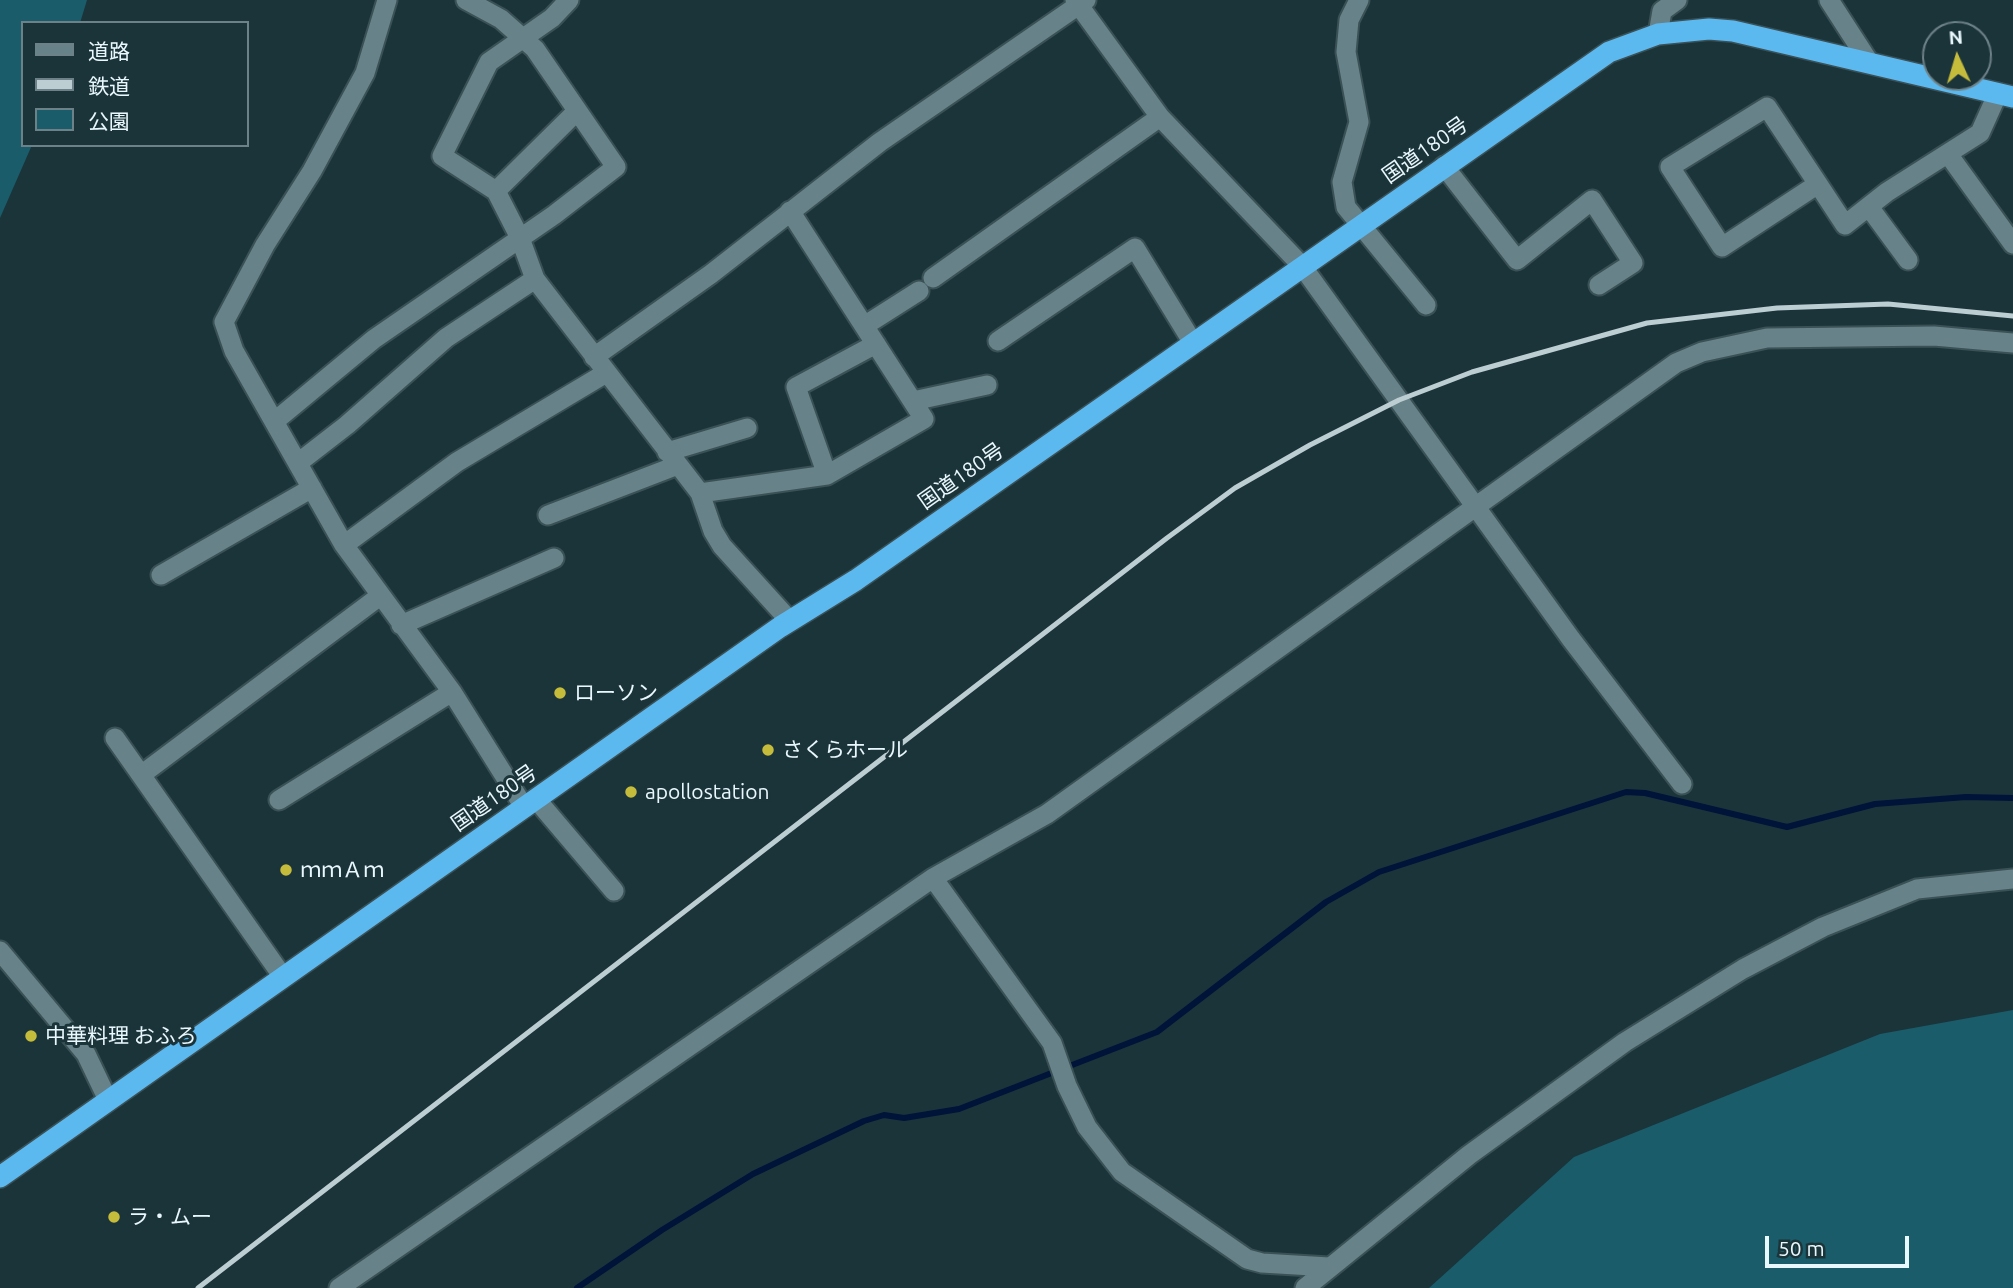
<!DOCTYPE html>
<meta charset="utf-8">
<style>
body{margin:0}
#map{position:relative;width:2013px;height:1288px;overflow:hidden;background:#1b343a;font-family:Ubuntu,"Noto Sans JP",sans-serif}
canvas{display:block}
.legend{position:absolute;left:21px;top:21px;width:228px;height:126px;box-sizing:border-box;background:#1b343a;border:2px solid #6d8288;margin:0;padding:9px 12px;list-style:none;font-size:21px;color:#e9f8fc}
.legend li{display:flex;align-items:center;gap:14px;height:35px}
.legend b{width:35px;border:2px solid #6d8288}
.north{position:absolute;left:1922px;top:21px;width:70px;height:70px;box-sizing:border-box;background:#1b343a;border:2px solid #6d8288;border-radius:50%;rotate:356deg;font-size:19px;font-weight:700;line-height:28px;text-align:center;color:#e9f8fc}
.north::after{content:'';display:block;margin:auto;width:24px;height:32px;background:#c6bc3c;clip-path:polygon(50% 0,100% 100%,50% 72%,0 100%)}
.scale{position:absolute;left:1765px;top:1236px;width:144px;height:32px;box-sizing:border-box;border:4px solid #e9f8fc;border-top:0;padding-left:9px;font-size:21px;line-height:24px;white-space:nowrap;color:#e9f8fc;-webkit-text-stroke:5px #1b343a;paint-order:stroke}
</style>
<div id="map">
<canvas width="2013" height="1288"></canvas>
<ul class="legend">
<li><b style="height:9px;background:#678289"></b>道路</li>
<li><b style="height:9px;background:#bdced2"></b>鉄道</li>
<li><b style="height:19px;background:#1a5c6a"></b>公園</li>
</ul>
<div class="north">N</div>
<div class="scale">50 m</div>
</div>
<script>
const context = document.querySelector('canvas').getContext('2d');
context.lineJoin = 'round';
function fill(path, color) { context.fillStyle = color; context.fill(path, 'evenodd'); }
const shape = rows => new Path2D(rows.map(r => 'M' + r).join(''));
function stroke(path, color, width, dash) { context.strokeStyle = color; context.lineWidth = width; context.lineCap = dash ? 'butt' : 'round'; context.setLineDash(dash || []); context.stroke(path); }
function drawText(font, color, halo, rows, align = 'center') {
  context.font = font + ' Ubuntu,"Noto Sans JP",sans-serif'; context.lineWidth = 6; context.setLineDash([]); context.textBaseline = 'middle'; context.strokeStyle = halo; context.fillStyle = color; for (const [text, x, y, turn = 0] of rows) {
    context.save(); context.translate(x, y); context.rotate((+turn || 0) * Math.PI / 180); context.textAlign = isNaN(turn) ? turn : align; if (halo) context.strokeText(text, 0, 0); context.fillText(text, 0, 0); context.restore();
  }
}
fill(shape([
 [0,0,87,0,80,23,23,23,23,145,32,145,0,218],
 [2013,1010,2013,1288,1429,1288,1574,1157,1880,1034]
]), '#1a5c6a');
stroke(shape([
 [577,1288,662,1230,753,1174,864,1121,884,1115,904,1118,959,1109,1157,1032,1326,902,1379,872,1626,792,1645,793,1787,827,1875,804,1966,797,2013,798]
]), '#001339', 6);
const street = shape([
 [387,0,365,73,312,171,265,245,224,322,234,351,344,545,452,692,524,807],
 [569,0,552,18,489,62,442,156,496,191,520,238,535,279,700,493,713,531,722,546,790,621],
 [1075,0,1160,117,1302,266,1571,639,1682,784],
 [1359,0,1349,20,1346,52,1359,122,1342,182,1346,207,1426,305],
 [1829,0,1869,62],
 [1658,34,1662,11,1677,0],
 [1948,154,2013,244],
 [1444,166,1517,260,1592,200,1633,263,1599,285],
 [1818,184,1722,247,1670,167,1767,107,1818,184,1845,225,1887,192,1980,133,1998,93],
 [496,191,577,111],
 [1869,207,1908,260],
 [933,278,1160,117],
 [864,326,919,291],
 [998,341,1135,248,1193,343],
 [594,357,711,274,880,142,1086,0],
 [913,401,987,385],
 [275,421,374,339,554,215,616,167,535,49,501,19,466,0],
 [667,452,747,428],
 [298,463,347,425,446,338,535,279],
 [827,475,796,387,876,344],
 [700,493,827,475,924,419,790,211],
 [548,515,678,465],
 [344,545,457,462,606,373],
 [161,575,312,488],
 [401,625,554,558],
 [115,738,283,977],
 [141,775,380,596],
 [536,799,614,891],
 [279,800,452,692],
 [933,878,1052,1043,1067,1086,1087,1127,1122,1172,1247,1259,1262,1263,1329,1267],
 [0,951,86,1054,108,1100],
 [339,1288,933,878,1047,814,1676,363,1702,352,1767,338,1934,336,2013,343],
 [1305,1288,1469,1155,1625,1042,1743,969,1823,927,1917,889,2013,879]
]);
const highway = shape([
 [0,1177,780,627,856,580,1609,52,1658,34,1709,29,1733,31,2013,97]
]);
stroke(street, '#3a5156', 23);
stroke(highway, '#3a5156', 24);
stroke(street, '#678289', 19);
stroke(highway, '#5bb9f0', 21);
stroke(shape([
 [198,1288,1167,538,1235,488,1310,445,1399,400,1472,372,1647,323,1777,308,1888,304,2013,316]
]), '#bdced2', 5);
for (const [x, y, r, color] of [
 [560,693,7,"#c6bc3c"],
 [768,750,7,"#c6bc3c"],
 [631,792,7,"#c6bc3c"],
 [286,870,7,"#c6bc3c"],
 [31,1036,7,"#c6bc3c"],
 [114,1217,7,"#c6bc3c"]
]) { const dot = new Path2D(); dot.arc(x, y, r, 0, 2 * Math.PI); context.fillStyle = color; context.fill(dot); stroke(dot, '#1b343a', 2.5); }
drawText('21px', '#e9f8fc', '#1b343a', [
 ["国道180号",1425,150,-35],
 ["国道180号",961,476,-35],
 ["国道180号",494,798,-35]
]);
drawText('21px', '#e9f8fc', '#1b343a', [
 ["ローソン",574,693],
 ["さくらホール",782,750],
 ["apollostation",645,792],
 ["ｍｍＡｍ",300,870],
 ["中華料理 おふろ",45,1036],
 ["ラ・ムー",128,1217]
], 'left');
</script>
